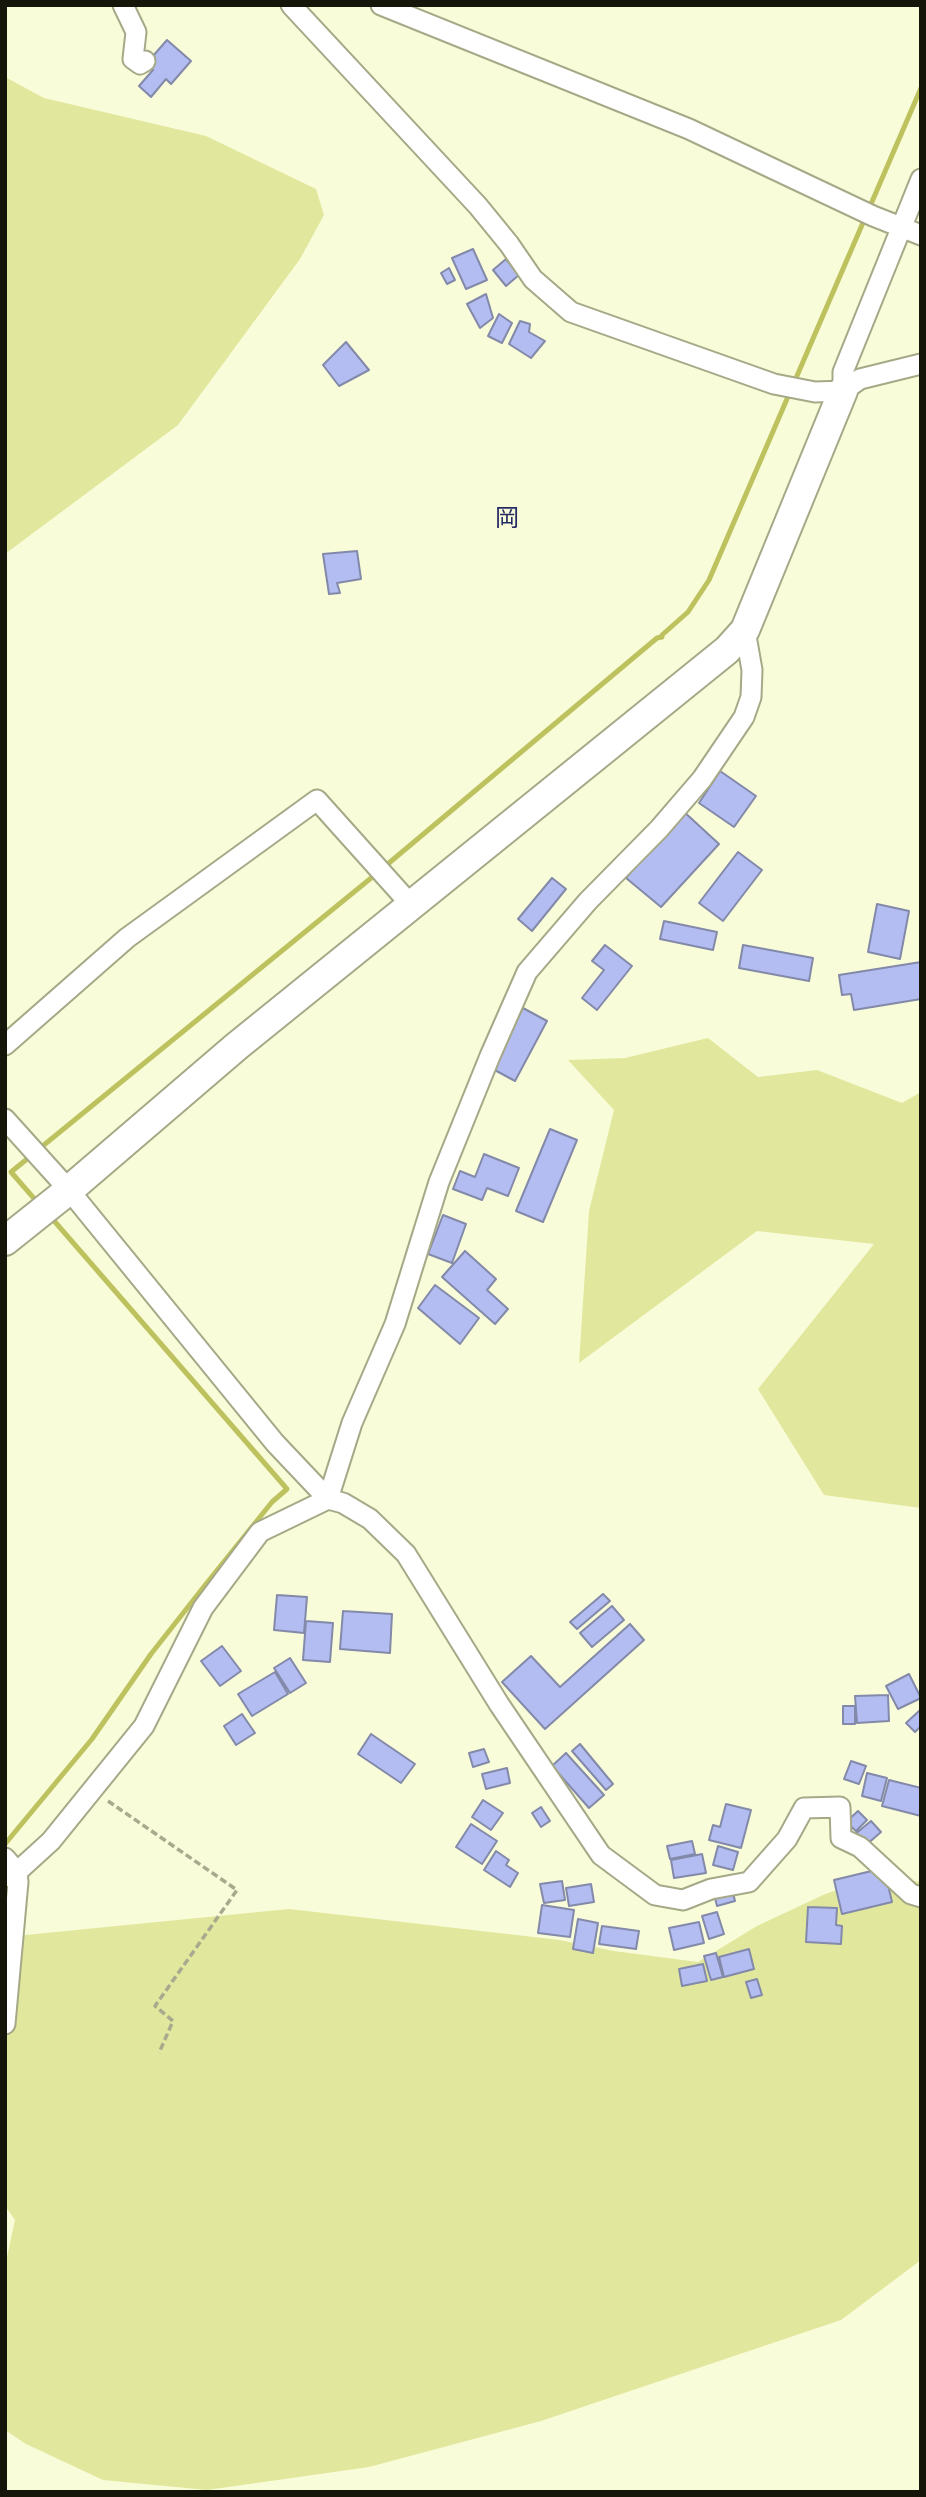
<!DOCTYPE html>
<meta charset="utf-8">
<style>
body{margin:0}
#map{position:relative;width:926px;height:2497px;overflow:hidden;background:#f9fcd8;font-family:Jost,sans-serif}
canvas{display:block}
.frame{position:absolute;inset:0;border:7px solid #151609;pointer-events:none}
</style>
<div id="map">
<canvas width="926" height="2497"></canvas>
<div class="frame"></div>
</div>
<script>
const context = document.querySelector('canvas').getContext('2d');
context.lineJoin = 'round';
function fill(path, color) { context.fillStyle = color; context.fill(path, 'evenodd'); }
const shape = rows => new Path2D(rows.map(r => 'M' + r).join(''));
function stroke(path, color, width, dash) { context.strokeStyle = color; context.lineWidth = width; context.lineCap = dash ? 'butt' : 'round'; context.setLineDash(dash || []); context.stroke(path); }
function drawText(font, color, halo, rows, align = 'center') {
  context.font = font + ' Jost,"Noto Sans JP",sans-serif'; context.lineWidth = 5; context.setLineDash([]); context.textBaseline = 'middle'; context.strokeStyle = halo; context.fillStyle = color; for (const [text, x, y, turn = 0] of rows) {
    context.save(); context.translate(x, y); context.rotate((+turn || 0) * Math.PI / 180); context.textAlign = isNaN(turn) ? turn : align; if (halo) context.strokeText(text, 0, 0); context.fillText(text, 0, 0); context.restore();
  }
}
fill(shape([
 [5,77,44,98,206,136,316,189,324,215,300,259,178,425,5,554],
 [708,1038,758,1077,817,1070,902,1103,921,1092,921,1508,824,1495,758,1389,874,1244,757,1231,579,1363,589,1211,614,1110,568,1060,625,1058],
 [877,1875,921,1882,921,2260,841,2320,541,2421,369,2467,207,2490,103,2480,26,2444,5,2430,5,2266,15,2220,5,2206,5,1937,289,1909,560,1940,614,1951,698,1962,757,1926,823,1895]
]), '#e2e79e');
stroke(shape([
 [383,868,657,638,662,637,662,635,688,612,709,580,921,88],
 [39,1149,376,874],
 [32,1155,11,1172,38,1203],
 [5,1844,92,1739,151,1654,206,1584,272,1502,287,1489,49,1215]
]), '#bdc25f', 5);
const building = shape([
 [167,40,191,61,171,84,166,79,151,97,139,86,153,70,146,64,167,40],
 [473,249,487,280,466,289,452,258,473,249],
 [506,259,519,275,506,286,493,270,506,259],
 [449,268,455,280,447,284,441,273,449,268],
 [486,294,493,318,480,328,467,304,486,294],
 [499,314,512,323,502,343,488,336,499,314],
 [520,321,530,324,529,332,545,341,531,358,509,344,520,321],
 [346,342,369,370,339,386,323,365,346,342],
 [357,551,361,579,337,583,340,593,329,594,323,554,357,551],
 [720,771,756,796,734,827,699,803,720,771],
 [682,810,719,844,661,907,626,878,682,810],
 [738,852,762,870,723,921,699,903,738,852],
 [552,878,566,889,532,931,518,919,552,878],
 [877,904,909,911,900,959,868,952,877,904],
 [664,921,717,932,713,950,660,939,664,921],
 [605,945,632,966,597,1010,582,998,604,970,592,961,605,945],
 [743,945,813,958,809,981,739,968,743,945],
 [921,962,921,999,854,1010,851,994,842,995,839,975,921,962],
 [523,1008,547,1021,515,1081,491,1068,523,1008],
 [550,1129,577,1140,543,1222,516,1211,550,1129],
 [484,1154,519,1168,508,1196,487,1188,482,1200,453,1189,460,1171,475,1177,484,1154],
 [443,1215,466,1224,452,1263,428,1254,443,1215],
 [465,1251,496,1279,487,1290,508,1309,495,1324,442,1277,465,1251],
 [435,1285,479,1318,460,1344,418,1308,435,1285],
 [603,1594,610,1601,577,1629,570,1622,603,1594],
 [277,1595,307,1597,304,1633,274,1630,277,1595],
 [612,1606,624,1620,592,1647,580,1633,612,1606],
 [343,1611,392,1614,390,1653,340,1649,343,1611],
 [306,1621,333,1623,330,1662,303,1660,306,1621],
 [630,1624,644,1640,545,1729,502,1682,531,1656,560,1687,630,1624],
 [222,1646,241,1671,220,1686,201,1661,222,1646],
 [290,1658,306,1683,290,1693,274,1668,290,1658],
 [275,1672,288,1694,252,1716,238,1694,275,1672],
 [909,1674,921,1698,898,1709,886,1686,909,1674],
 [888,1695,889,1721,857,1723,855,1696,888,1695],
 [843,1706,855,1706,855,1724,843,1724,843,1706],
 [919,1711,921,1713,921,1726,915,1732,906,1723,919,1711],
 [242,1714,255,1733,236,1745,224,1726,242,1714],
 [371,1734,415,1764,401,1783,358,1754,371,1734],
 [580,1744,613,1784,606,1790,572,1751,580,1744],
 [484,1749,489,1762,473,1767,469,1753,484,1749],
 [566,1753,604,1795,589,1808,552,1766,566,1753],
 [851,1761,866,1766,859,1784,844,1779,851,1761],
 [507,1768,510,1783,486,1789,482,1774,507,1768],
 [867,1773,887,1778,881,1801,862,1796,867,1773],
 [889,1780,921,1788,921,1816,882,1806,889,1780],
 [483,1800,503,1813,491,1830,472,1817,483,1800],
 [726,1804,751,1810,741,1848,709,1840,713,1825,720,1827,726,1804],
 [541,1807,550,1821,541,1827,532,1813,541,1807],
 [858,1811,867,1820,856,1831,846,1822,858,1811],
 [871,1821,881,1832,865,1846,854,1835,871,1821],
 [471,1824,497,1841,482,1864,456,1847,471,1824],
 [692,1841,695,1854,670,1859,667,1846,692,1841],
 [718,1846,738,1852,733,1870,713,1865,718,1846],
 [496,1851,509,1860,506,1865,518,1873,510,1887,484,1870,496,1851],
 [702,1854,706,1873,674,1878,671,1860,702,1854],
 [884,1868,892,1902,842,1914,834,1880,884,1868],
 [562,1881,565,1900,544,1903,540,1884,562,1881],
 [591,1884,594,1902,569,1906,566,1888,591,1884],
 [732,1889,735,1901,717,1906,714,1894,732,1889],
 [542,1905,574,1910,570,1937,538,1933,542,1905],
 [808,1907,837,1908,836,1925,842,1926,841,1944,806,1942,808,1907],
 [717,1912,724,1934,709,1939,702,1916,717,1912],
 [578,1919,598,1923,593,1953,573,1949,578,1919],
 [699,1922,704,1943,674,1950,669,1928,699,1922],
 [602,1926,639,1931,636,1949,599,1944,602,1926],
 [749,1949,754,1969,724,1977,719,1957,749,1949],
 [716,1953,723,1977,711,1980,704,1956,716,1953],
 [703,1964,707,1981,682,1986,679,1969,703,1964],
 [757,1979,762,1995,751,1998,746,1982,757,1979]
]);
fill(building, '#b3bdf1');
stroke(building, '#8389a9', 2);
const street = shape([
 [123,5,136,32,133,59,140,64,145,61],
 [291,5,478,206,509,244,533,279,571,312,774,384,815,392,843,391,860,379,921,364],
 [381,5,689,129,873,216,921,235],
 [843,391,843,372,921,179],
 [5,1045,127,938,317,800,412,906],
 [5,1119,69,1190,275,1443,328,1499,343,1503,370,1519,406,1554,499,1704,601,1855,655,1895,683,1900,711,1889,749,1882,787,1839,804,1808,840,1807,841,1838,860,1847,911,1894,921,1897],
 [5,1858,17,1872,18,1882,5,2024],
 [5,1877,17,1872,51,1841,144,1726,203,1608,260,1532,328,1499,352,1423,395,1324,439,1182,490,1056,527,972,588,901,659,829,702,779,744,717,751,697,752,670,745,630]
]);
const secondary = shape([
 [5,1241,69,1190,237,1046,727,650,745,630,843,391]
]);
stroke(street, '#a6a987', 23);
stroke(secondary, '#a6a987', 32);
stroke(shape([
 [108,1801,237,1890,155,2006,173,2021,159,2053]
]), '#a8aa8e', 3.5, [7, 3.5]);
stroke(street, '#fff', 19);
stroke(secondary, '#fff', 28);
drawText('24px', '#262a63', '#f9fcd8', [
 ["岡",507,520]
]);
</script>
